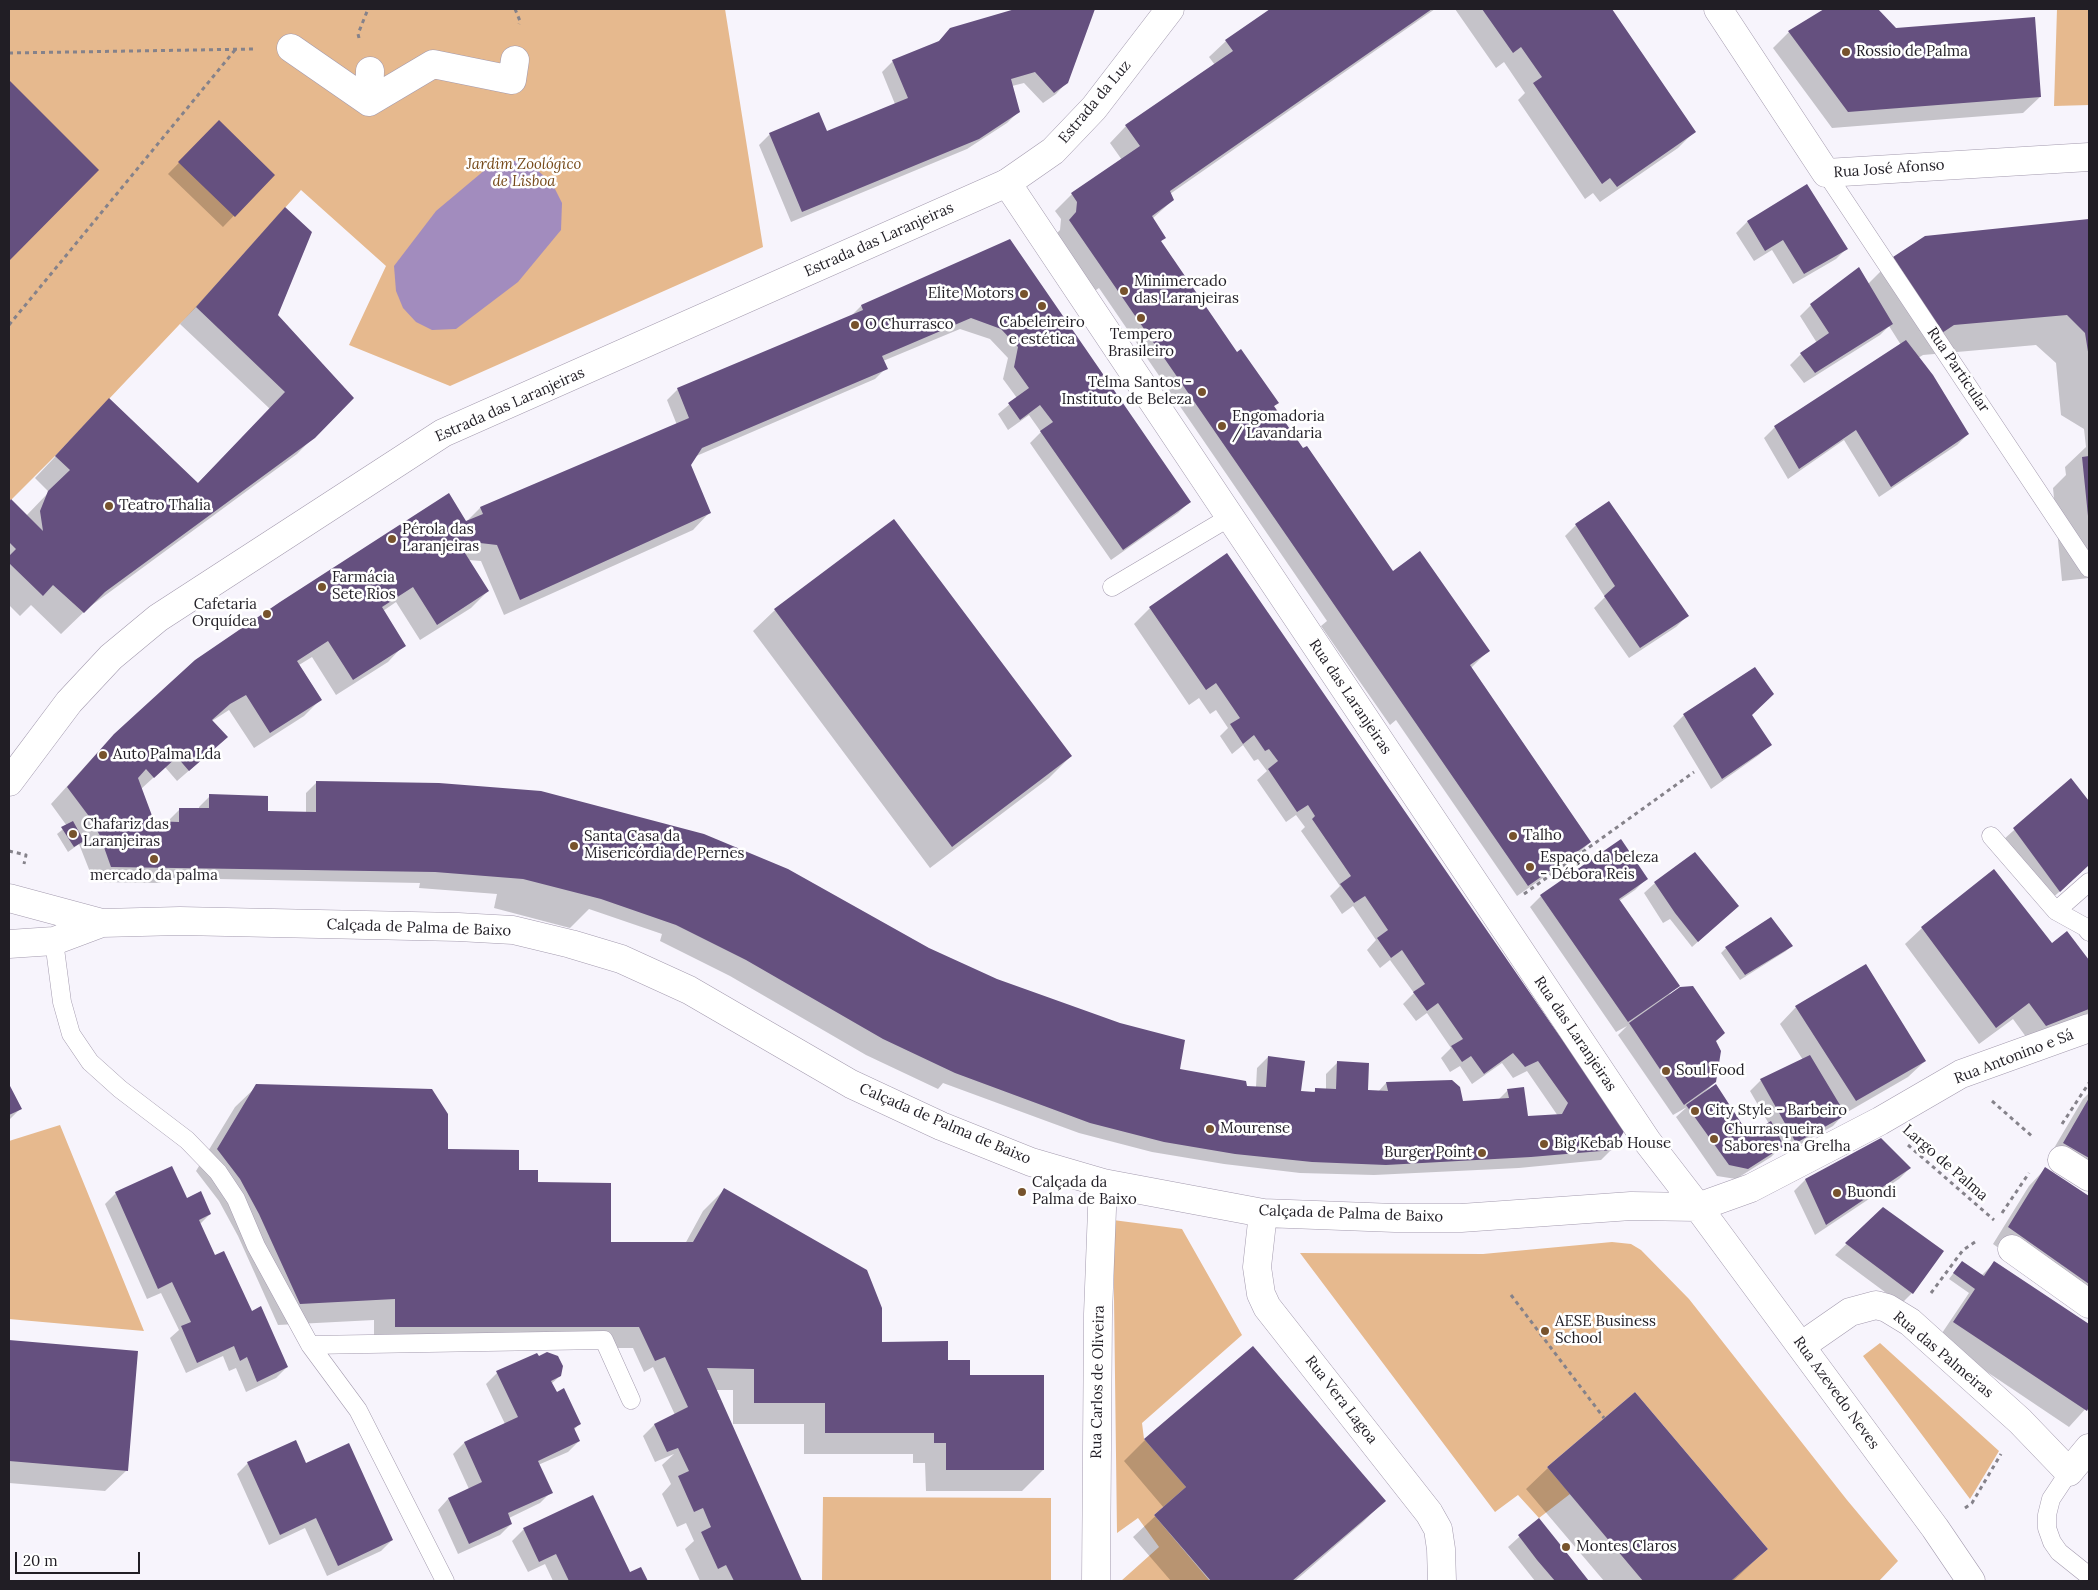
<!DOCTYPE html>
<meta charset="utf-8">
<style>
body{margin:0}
#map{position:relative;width:2098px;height:1590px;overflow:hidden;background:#f7f4fc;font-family:Lora,serif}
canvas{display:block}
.frame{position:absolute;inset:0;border:10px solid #211e25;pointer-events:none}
.scale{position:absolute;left:15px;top:1552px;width:125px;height:22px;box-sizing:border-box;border:2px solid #211e25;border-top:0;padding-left:6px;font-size:15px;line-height:18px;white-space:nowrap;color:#211e25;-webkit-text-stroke:4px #fff;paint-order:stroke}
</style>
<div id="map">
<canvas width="2098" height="1590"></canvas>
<div class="frame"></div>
<div class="scale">20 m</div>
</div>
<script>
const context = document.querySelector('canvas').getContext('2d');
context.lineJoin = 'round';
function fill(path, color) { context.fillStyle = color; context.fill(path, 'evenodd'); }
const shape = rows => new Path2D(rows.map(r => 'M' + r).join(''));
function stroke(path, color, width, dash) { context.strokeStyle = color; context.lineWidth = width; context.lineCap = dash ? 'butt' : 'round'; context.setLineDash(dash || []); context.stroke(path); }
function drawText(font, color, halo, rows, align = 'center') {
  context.font = font + ' Lora,serif'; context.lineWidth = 5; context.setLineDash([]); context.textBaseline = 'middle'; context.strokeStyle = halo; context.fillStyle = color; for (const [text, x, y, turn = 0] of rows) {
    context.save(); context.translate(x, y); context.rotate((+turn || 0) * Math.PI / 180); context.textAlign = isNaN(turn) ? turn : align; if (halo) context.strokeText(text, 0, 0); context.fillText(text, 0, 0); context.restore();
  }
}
fill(shape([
 [9,9,725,9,763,247,450,386,349,345,386,266,301,190,196,307,55,456,9,502],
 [2057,9,2089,9,2089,105,2054,106],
 [60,1125,144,1331,9,1319,9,1141],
 [1113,1220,1182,1229,1242,1335,1142,1423,1144,1439,1186,1487,1154,1515,1209,1580,1208,1581,1121,1581,1159,1547,1138,1518,1117,1533],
 [1612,1242,1631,1244,1641,1250,1689,1299,1847,1500,1898,1561,1879,1581,1731,1581,1768,1549,1635,1392,1547,1467,1570,1494,1539,1518,1518,1495,1495,1512,1300,1253,1483,1254],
 [1880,1343,1999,1451,1970,1499,1863,1356],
 [823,1497,1051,1498,1051,1581,822,1581]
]), '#e6b98e');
fill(shape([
 [504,160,528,162,552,183,562,203,561,230,518,282,456,329,432,330,416,322,403,308,396,291,394,266,436,211,486,169]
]), '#a28cbe');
fill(shape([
 [1020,9,1093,9,1067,82,1056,94,1043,103,1024,83,1012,86,1019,111,1007,123,967,149,791,222,759,145,770,134,826,133,895,104,882,72,893,61,937,43,951,29],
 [1272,9,1435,9,1170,194,1173,200,1152,219,1164,238,1160,242,1237,354,1277,403,1273,407,1392,572,1488,651,1471,668,1590,842,1579,853,1517,896,1396,720,1390,725,1321,626,1327,621,1099,288,1093,292,1053,237,1060,230,1061,219,1055,211,1072,194,1122,160,1110,143,1126,126,1215,65,1209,57,1226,41],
 [1455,9,1610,9,1694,132,1678,148,1600,202,1593,193,1585,199,1518,100,1525,93,1504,62,1496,68],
 [1827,9,1877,9,1895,29,2040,97,2023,113,1832,128,1773,48,1789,32],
 [9,82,97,170,9,260],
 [219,122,273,175,223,227,168,174],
 [1806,186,1847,248,1836,259,1793,284,1772,250,1754,261,1736,233,1747,222],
 [285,209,277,316,352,398,297,454,88,608,61,634,31,605,20,616,9,605,9,503,11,501,26,516,49,492,35,478,109,400,197,484,270,409,180,324],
 [2089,220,2089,578,2062,581,2053,488,2066,475,2065,467,2086,447,2084,429,2061,415,2056,363,2036,345,1923,355,1918,358,1968,434,1957,445,1879,497,1844,440,1788,479,1764,438,1775,427,1901,345,1889,326,1880,335,1804,383,1790,365,1801,354,1817,343,1800,316,1811,305,1868,284,1894,258,1925,237],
 [1896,265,1899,265,1946,337,1944,339],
 [1010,240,1189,502,1178,513,1111,560,1030,443,1041,432,1029,415,1008,430,998,414,1017,398,1003,379,1008,358,990,339,960,329,883,361,886,368,875,379,694,457,689,464,709,513,693,530,504,615,481,561,468,560,488,591,471,608,420,640,396,602,383,611,404,645,388,662,336,695,312,657,299,665,321,699,304,716,254,748,229,710,212,721,215,748,177,781,165,767,141,789,153,823,169,823,169,820,180,809,199,809,199,807,210,796,267,812,306,813,306,793,317,782,929,949,1179,1070,1246,1087,1256,1087,1257,1068,1268,1057,1299,1092,1312,1093,1316,1090,1326,1090,1326,1074,1337,1063,1367,1092,1378,1092,1386,1083,1462,1102,1498,1100,1508,1090,1527,1117,1558,1116,1527,1071,1513,1078,1502,1063,1472,1084,1460,1066,1450,1072,1441,1058,1451,1048,1427,1013,1416,1021,1403,1004,1414,993,1390,960,1380,968,1367,950,1376,940,1353,906,1342,914,1330,896,1340,886,1301,831,1305,827,1296,815,1286,822,1257,780,1267,771,1258,759,1254,761,1243,745,1232,754,1220,736,1228,728,1216,710,1210,714,1199,698,1189,705,1134,624,1150,608,1227,555,1612,1149,1601,1160,1519,1168,1374,1175,1300,1173,1224,1164,1152,1152,1079,1133,943,1083,938,1089,866,1055,730,976,660,941,662,934,589,909,570,928,494,908,497,894,419,888,420,883,166,878,160,883,94,882,79,844,68,852,57,834,67,826,51,804,98,752,465,523,480,508,677,425,667,400,678,389,851,316,861,306],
 [1576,525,1687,616,1676,627,1629,658,1594,608,1605,597,1565,536],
 [775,610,1071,756,1049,778,930,868,753,631],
 [1755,668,1750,715,1770,744,1759,755,1711,789,1673,726,1684,715],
 [2071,779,2089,803,2089,865,2048,902,2003,840],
 [1646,879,1635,890,1619,901,1678,986,1669,994,1715,1041,1715,1082,1705,1092,1748,1137,1769,1124,1750,1091,1761,1080,1803,1060,1780,1024,1796,1007,1925,1061,1908,1077,1844,1114,1833,1126,1785,1153,1781,1147,1771,1157,1736,1179,1717,1176,1676,1117,1687,1107,1673,1115,1618,1035,1627,1026,1616,1032,1530,907,1541,896],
 [1655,883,1732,911,1692,947,1670,919,1663,923,1644,893],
 [1922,928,2052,945,2067,933,2089,962,2089,1012,2078,1022,2029,1041,2013,1019,1979,1044,1905,944],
 [1791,946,1786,951,1740,980,1721,953,1726,948],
 [257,1086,447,1150,518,1171,537,1184,609,1244,685,1244,703,1211,724,1190,881,1343,947,1362,969,1376,1043,1470,1022,1491,926,1491,925,1463,913,1463,913,1454,804,1454,804,1424,733,1424,733,1390,714,1390,801,1581,700,1581,685,1549,694,1541,686,1523,677,1527,662,1494,671,1484,662,1465,674,1454,655,1462,643,1436,654,1425,675,1415,653,1367,644,1372,633,1348,374,1348,374,1320,278,1325,238,1236,219,1201,196,1171,235,1107],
 [9,1087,20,1109,9,1120],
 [2089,1093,2089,1183,2047,1160,2083,1099],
 [1910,1168,1899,1179,1815,1235,1794,1191,1805,1180],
 [2045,1169,2089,1198,2089,1311,1993,1244,2029,1186],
 [116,1193,186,1200,210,1214,200,1224,214,1257,287,1367,276,1378,246,1392,236,1368,229,1371,223,1356,186,1373,170,1338,179,1330,161,1293,147,1299,105,1204],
 [1884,1208,1912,1293,1901,1304,1835,1255],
 [1962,1262,1981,1276,1995,1262,2089,1326,2089,1405,2069,1427,1938,1339,1969,1293,1949,1279],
 [9,1341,136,1352,127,1470,105,1491,9,1483],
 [497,1373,560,1376,551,1384,579,1424,574,1430,579,1441,568,1452,538,1465,551,1492,540,1503,509,1518,511,1524,500,1535,458,1554,438,1510,448,1499,469,1489,453,1454,464,1443,505,1424,486,1384],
 [1635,1394,1767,1549,1733,1581,1604,1581,1526,1489,1548,1468],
 [1145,1440,1384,1501,1363,1522,1295,1581,1171,1581,1133,1537,1164,1508,1124,1461],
 [248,1463,305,1465,392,1540,381,1551,327,1576,305,1528,269,1545,237,1474],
 [593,1497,629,1574,641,1569,647,1581,553,1581,545,1564,528,1572,512,1541,523,1530],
 [1538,1520,1588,1581,1535,1581,1508,1547]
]), '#0003');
fill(shape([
 [1015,9,1095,9,1068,83,1054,93,1035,72,1011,79,1020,112,979,139,802,212,769,133,819,112,827,131,908,98,892,60,939,41,950,28],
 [1270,9,1432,9,1170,191,1174,200,1152,216,1166,238,1161,241,1237,352,1241,349,1279,403,1274,406,1303,448,1307,446,1393,571,1420,551,1490,651,1470,665,1591,842,1528,886,1069,220,1076,212,1077,202,1071,193,1140,146,1125,125,1233,51,1225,40],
 [1482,9,1612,9,1696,132,1617,187,1610,178,1602,184,1533,83,1542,77,1521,47,1513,53],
 [1824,9,1878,9,1896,28,2035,17,2041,97,1848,112,1788,31],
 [9,80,99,170,9,261],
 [219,120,275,175,235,217,178,162],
 [1807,184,1848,249,1804,274,1783,240,1765,251,1747,221],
 [285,207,312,232,278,315,354,398,315,438,105,592,84,613,53,585,43,596,9,563,9,556,16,549,9,542,9,502,11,499,43,531,40,511,48,491,70,470,55,456,109,398,198,483,285,392,196,307],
 [2089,219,2089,358,2085,333,2067,315,1954,325,1942,333,1893,257,1925,236],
 [1010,239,1191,502,1123,550,1040,431,1053,422,1040,405,1020,420,1008,403,1029,388,1014,367,1018,347,1001,329,971,318,882,356,888,369,702,448,691,465,711,513,520,600,497,545,480,543,465,553,489,591,437,625,413,587,382,607,406,646,353,680,328,641,297,661,322,700,270,733,246,695,230,704,212,720,228,737,189,771,177,757,154,778,146,769,138,778,154,821,179,822,179,808,209,808,209,794,268,796,268,811,316,812,316,781,439,783,541,791,704,834,788,869,929,948,997,979,1120,1023,1185,1040,1180,1069,1246,1081,1247,1086,1266,1087,1268,1056,1305,1061,1301,1091,1315,1092,1315,1088,1336,1089,1337,1061,1369,1063,1368,1090,1388,1091,1386,1082,1452,1080,1460,1087,1463,1101,1509,1098,1507,1089,1524,1087,1528,1116,1562,1114,1568,1103,1538,1061,1525,1067,1513,1053,1484,1074,1471,1056,1462,1062,1451,1046,1463,1039,1438,1003,1427,1011,1413,992,1425,984,1402,950,1391,958,1377,938,1388,930,1365,896,1354,903,1340,884,1351,876,1312,819,1315,816,1308,805,1297,812,1268,769,1278,761,1269,749,1265,751,1254,735,1243,744,1230,724,1240,718,1227,699,1216,683,1206,690,1149,607,1227,553,1552,1025,1626,1128,1613,1150,1531,1157,1386,1165,1312,1162,1235,1154,1164,1142,1090,1123,955,1073,883,1039,746,960,676,925,601,899,523,879,435,872,111,867,100,836,91,819,67,787,114,734,195,660,280,602,449,493,466,521,483,514,480,507,689,418,677,388,863,310,861,305],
 [1859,267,1893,324,1815,373,1800,353,1829,333,1810,304],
 [1906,340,1933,375,1969,434,1891,487,1856,430,1799,469,1774,426],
 [2089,456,2089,515,2088,516,2082,457],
 [1609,501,1689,616,1640,648,1604,596,1615,586,1575,524],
 [894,519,1072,756,952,847,774,609],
 [1755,667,1774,694,1752,715,1772,745,1722,779,1683,714],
 [2071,778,2089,801,2089,865,2060,892,2013,828],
 [73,821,84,841,74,847,61,827],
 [1621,839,1648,879,1619,899,1680,986,1628,1022,1540,895],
 [1695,852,1739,906,1698,942,1675,913,1654,882],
 [1994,869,2052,943,2067,931,2089,960,2089,1009,2046,1026,2029,1003,1996,1028,1921,927],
 [1771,917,1793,946,1745,975,1725,947],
 [1866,964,1926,1061,1856,1101,1795,1006],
 [1693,986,1725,1033,1716,1041,1721,1051,1716,1082,1684,1105,1629,1023,1680,987],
 [1810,1055,1846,1115,1796,1143,1760,1079],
 [9,1084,22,1109,9,1115],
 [256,1084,432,1089,448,1114,448,1149,519,1150,519,1170,538,1170,538,1182,611,1183,611,1242,693,1242,724,1188,867,1270,882,1308,882,1342,948,1341,948,1360,970,1360,970,1375,1044,1375,1044,1470,946,1470,946,1443,934,1443,934,1433,825,1433,825,1403,754,1403,754,1369,707,1368,802,1581,734,1581,726,1565,718,1569,701,1532,711,1527,703,1508,694,1512,678,1476,689,1471,678,1448,667,1452,654,1424,688,1407,665,1357,655,1361,639,1327,395,1327,395,1299,300,1304,259,1214,240,1179,217,1149],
 [1716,1084,1749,1135,1771,1121,1784,1146,1748,1169,1729,1165,1686,1105],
 [2089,1098,2089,1158,2063,1143],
 [1881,1138,1911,1168,1826,1225,1805,1179],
 [172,1166,187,1198,201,1191,211,1214,199,1220,215,1255,224,1251,252,1311,261,1306,288,1367,257,1382,247,1357,240,1361,234,1346,197,1363,181,1326,191,1322,172,1282,158,1289,115,1192],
 [2045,1167,2089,1196,2089,1284,2008,1227],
 [1883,1207,1944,1251,1913,1294,1845,1243],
 [1962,1261,1984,1276,1994,1261,2089,1324,2089,1407,2087,1411,1953,1322,1975,1289,1953,1273],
 [9,1340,138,1351,128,1471,9,1461],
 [1253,1346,1386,1501,1292,1581,1211,1581,1154,1515,1186,1487,1144,1439],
 [547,1352,558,1356,563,1366,561,1376,551,1381,557,1392,564,1388,581,1424,574,1428,580,1441,538,1461,553,1493,508,1513,512,1524,469,1544,448,1498,482,1482,464,1442,518,1417,496,1371,537,1353,539,1356],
 [1635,1392,1768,1549,1731,1581,1643,1581,1547,1467],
 [296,1440,306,1463,349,1443,393,1540,338,1566,316,1518,280,1535,247,1462],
 [593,1495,630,1572,641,1567,648,1581,569,1581,556,1554,539,1562,523,1528],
 [1539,1518,1559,1543,1589,1581,1555,1581,1537,1560,1518,1535]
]), '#65507f');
const service = shape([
 [1826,173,2089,568],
 [1112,587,1230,517],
 [1991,836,2056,911,2089,882],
 [2056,911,2085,927,2089,932],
 [54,941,62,1002,71,1034,90,1062,120,1089,187,1140,218,1172,236,1199,256,1246,310,1345,358,1410,445,1581],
 [310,1345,604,1340,631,1400],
 [2069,1472,2051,1499,2047,1515,2047,1528,2052,1542,2059,1552,2089,1576]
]);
const pedestrian = shape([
 [291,48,369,102,370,71],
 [369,102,433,64,512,80,515,60]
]);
const minor = shape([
 [1718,9,1826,173,2089,157],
 [1007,183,1647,1141,1698,1207,1935,1528,1971,1581],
 [9,898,102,923,180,921,458,927,513,930,571,944,621,959,689,990,851,1084,941,1126,1031,1162,1103,1183,1263,1213,1395,1218,1461,1218,1631,1206,1698,1207,1751,1188,1880,1121,1961,1074,2089,1028],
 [9,944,54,941,102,923],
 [2062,1160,2089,1177],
 [1263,1213,1257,1267,1261,1294,1267,1307,1429,1513,1438,1529,1441,1549,1442,1581],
 [2012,1249,2089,1304],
 [1801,1346,1850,1312,1876,1305,1887,1308,1910,1322,2020,1421,2069,1472,2089,1448],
 [1096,1581,1098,1314,1103,1183]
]);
const secondary = shape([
 [9,782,69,702,111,657,158,618,443,433,1007,183,1053,151,1094,108,1170,9]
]);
stroke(service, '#a39aae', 19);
stroke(pedestrian, '#a39aae', 29);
stroke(minor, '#a39aae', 29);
stroke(secondary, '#a39aae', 29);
stroke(shape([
 [515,9,520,21,519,24],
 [359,38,358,34,368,9],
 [9,53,255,49],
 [9,325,235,50],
 [9,851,26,855,24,864],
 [1524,894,1694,772],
 [1992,1101,2034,1138],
 [2062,1124,2089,1083],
 [1908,1145,1994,1220],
 [2002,1213,2029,1173],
 [1931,1293,1963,1250,1978,1240],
 [1511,1295,1604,1418],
 [1965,1508,1972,1503,2001,1454]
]), '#85828a', 3, [4, 4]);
stroke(service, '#fff', 18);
stroke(pedestrian, '#fff', 28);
stroke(minor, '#fff', 28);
stroke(secondary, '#fff', 28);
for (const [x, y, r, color] of [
 [1846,52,5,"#77532d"],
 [1124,291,5,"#77532d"],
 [1024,294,5,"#77532d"],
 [1042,306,5,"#77532d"],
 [1141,318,5,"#77532d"],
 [855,325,5,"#77532d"],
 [1202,392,5,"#77532d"],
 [1222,426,5,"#77532d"],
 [109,506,5,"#77532d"],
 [392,539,5,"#77532d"],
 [322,587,5,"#77532d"],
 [267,614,5,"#77532d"],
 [103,755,5,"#77532d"],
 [73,834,5,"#77532d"],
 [1513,836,5,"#77532d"],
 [574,846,5,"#77532d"],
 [154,859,5,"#77532d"],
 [1530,867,5,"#77532d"],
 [1666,1071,5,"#77532d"],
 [1695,1111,5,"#77532d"],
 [1210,1129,5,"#77532d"],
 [1714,1139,5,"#77532d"],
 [1544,1144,5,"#77532d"],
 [1482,1153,5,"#77532d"],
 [1022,1192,5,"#77532d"],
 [1837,1193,5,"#77532d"],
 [1545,1331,5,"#77532d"],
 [1566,1547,5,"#77532d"]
]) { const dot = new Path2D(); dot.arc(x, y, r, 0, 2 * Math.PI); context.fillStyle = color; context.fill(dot); stroke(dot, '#fff', 2); }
drawText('15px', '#211e25', '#fff', [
 ["Rossio de Palma",1856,52],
 ["Minimercado",1134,282],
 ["das Laranjeiras",1134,299],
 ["Elite Motors",1014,294,"right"],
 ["Cabeleireiro",1042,323,"center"],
 ["e estética",1042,340,"center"],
 ["O Churrasco",865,325],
 ["Tempero",1141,335,"center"],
 ["Brasileiro",1141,352,"center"],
 ["Telma Santos -",1192,383,"right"],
 ["Instituto de Beleza",1192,400,"right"],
 ["Engomadoria",1232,417],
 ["/ Lavandaria",1232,434],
 ["Teatro Thalia",119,506],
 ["Pérola das",402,530],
 ["Laranjeiras",402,547],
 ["Farmácia",332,578],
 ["Sete Rios",332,595],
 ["Cafetaria",257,605,"right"],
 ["Orquídea",257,622,"right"],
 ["Auto Palma Lda",113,755],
 ["Chafariz das",83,825],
 ["Laranjeiras",83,842],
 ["Talho",1523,836],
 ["Santa Casa da",584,837],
 ["Misericórdia de Pernes",584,854],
 ["Espaço da beleza",1540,858],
 ["- Débora Reis",1540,875],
 ["mercado da palma",154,876,"center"],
 ["Soul Food",1676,1071],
 ["City Style - Barbeiro",1705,1111],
 ["Mourense",1220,1129],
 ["Churrasqueira",1724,1130],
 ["Sabores na Grelha",1724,1147],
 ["Big Kebab House",1554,1144],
 ["Burger Point",1472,1153,"right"],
 ["Calçada da",1032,1183],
 ["Palma de Baixo",1032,1200],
 ["Buondi",1847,1193],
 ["AESE Business",1555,1322],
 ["School",1555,1339],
 ["Montes Claros",1576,1547]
], 'left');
drawText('15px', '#211e25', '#fff', [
 ["Estrada da Luz",1095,102,-50],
 ["Rua José Afonso",1889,169,-4],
 ["Estrada das Laranjeiras",879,240,-24],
 ["Rua Particular",1958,370,56],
 ["Estrada das Laranjeiras",510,405,-24],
 ["Rua das Laranjeiras",1350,697,56],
 ["Calçada de Palma de Baixo",419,928,2],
 ["Rua das Laranjeiras",1575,1034,56],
 ["Rua Antonino e Sá",2014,1057,-21],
 ["Calçada de Palma de Baixo",945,1124,23],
 ["Largo de Palma",1945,1163,41],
 ["Calçada de Palma de Baixo",1351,1214,2],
 ["Rua das Palmeiras",1943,1355,40],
 ["Rua Carlos de Oliveira",1098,1382,-89],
 ["Rua Azevedo Neves",1836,1393,54],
 ["Rua Vera Lagoa",1341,1400,52]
]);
drawText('italic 15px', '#764a1a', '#fff', [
 ["Jardim Zoológico",524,165],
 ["de Lisboa",524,182]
]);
</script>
